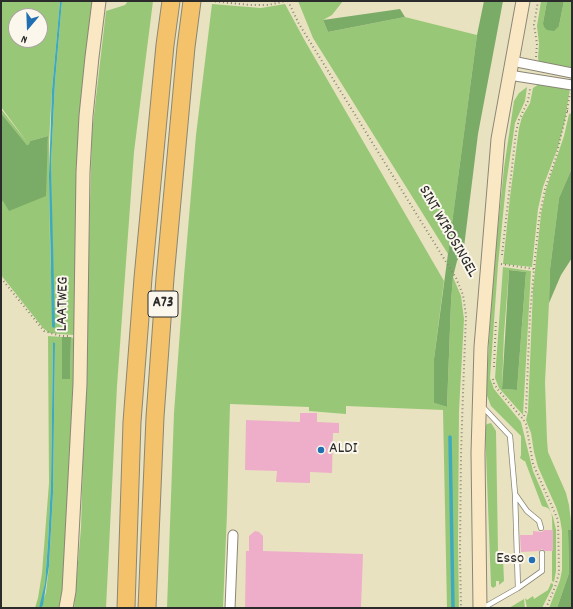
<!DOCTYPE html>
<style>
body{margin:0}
#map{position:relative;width:573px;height:609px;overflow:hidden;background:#e9e2c0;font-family:Dekko,sans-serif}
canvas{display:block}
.frame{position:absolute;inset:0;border:2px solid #2b2b2b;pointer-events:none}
.north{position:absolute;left:8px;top:8px;width:40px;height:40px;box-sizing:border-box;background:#fbf7ec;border:1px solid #a8a59f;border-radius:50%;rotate:199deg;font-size:11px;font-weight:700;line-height:16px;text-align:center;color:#2b2b2b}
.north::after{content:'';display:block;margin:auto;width:14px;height:18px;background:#1f6fb2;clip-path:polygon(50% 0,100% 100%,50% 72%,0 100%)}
</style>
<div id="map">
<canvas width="573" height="609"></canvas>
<div class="frame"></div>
<div class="north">N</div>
</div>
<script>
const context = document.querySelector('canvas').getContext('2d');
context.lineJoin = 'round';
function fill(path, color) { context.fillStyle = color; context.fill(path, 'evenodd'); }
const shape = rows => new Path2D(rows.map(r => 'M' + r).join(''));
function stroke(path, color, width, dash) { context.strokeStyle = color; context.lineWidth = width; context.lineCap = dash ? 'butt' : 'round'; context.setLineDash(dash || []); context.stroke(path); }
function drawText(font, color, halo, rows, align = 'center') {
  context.font = font + ' Dekko,sans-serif'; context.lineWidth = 4; context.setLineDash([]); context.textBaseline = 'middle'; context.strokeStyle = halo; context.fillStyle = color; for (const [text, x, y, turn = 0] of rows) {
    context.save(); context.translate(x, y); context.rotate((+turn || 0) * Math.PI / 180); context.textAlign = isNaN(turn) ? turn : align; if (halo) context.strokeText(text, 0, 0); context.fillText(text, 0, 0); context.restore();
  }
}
fill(shape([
 [1,1,60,1,52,90,49,141,50,246,53,327,51,163,55,82,62,1,93,1,75,334,73,335,49,333,43,328,1,275,1,202,46,168,48,136,30,141,29,144,27,145,1,113,1,109,27,142,1,107],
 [16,16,40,16,40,40,16,40],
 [128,1,153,1,134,152,117,386,106,608,74,608,81,528,92,132,106,11,125,5],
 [298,1,343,1,332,15,323,20,328,32,405,17,477,35,448,254,313,38],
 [541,1,547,1,543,23,559,26,564,1,572,1,572,70,542,64,539,62,538,58,539,44,537,26],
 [212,4,261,8,285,4,305,41,444,281,434,359,434,403,447,407,451,302,453,277,461,296,464,319,459,411,458,542,459,608,447,608,443,410,346,406,346,414,309,411,309,407,230,404,227,513,223,608,167,608,174,413,184,276,196,135],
 [539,84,570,88,565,120,558,147,543,187,538,209,532,267,503,264,510,197,519,128,522,117,530,103,533,88],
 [527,87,525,101,515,123,506,185,498,265,490,378,494,389,521,422,533,471,553,517,556,530,556,571,554,582,552,581,552,551,553,551,552,517,551,512,548,508,542,506,525,461,524,461,520,458,521,455,521,436,491,406,486,393,493,276,504,168,514,101,519,93],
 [572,113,572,168,559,198,550,269,549,303,545,382,547,440,548,452,566,493,569,505,572,530,568,530,569,573,557,608,549,608,560,580,562,570,562,531,560,519,556,507,538,467,534,452,531,433,526,420,528,411,533,289,541,214,546,189,564,136,569,114],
 [503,267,531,271,523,415,499,388,495,378],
 [509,270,526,272,517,390,502,389,504,334],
 [48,336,62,337,62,379,70,379,71,337,75,339,74,390,63,593,59,608,41,608,46,592,49,566,53,493,55,343,53,342,51,483,48,543,45,583,41,604,39,608,35,608,38,598,42,573,49,483],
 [491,423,496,431,498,551,503,557,504,581,499,585,499,581,496,581,496,586,493,588,491,586,485,427,487,424],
 [551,583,553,584,553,586,542,608,527,608,525,598,527,600,533,596,534,599,548,590],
 [524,599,525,608,509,608]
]), '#98c877');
fill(shape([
 [484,1,503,1,478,134,464,247,457,261,453,277,451,302,447,407,434,403,434,359,477,35],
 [547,1,564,1,559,26,554,31,547,30,544,27,543,23],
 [400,9,405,17,328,32,323,20],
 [1,113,27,145,29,144,30,141,48,136,46,196,9,211,3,201,1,202],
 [572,168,572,258,561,275,549,303,550,269,559,198],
 [509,270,526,272,517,390,502,389],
 [62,337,71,337,70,379,62,379],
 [568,530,572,530,572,608,557,608,569,573]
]), '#7aac68');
fill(shape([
 [60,1,62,1,55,82,51,163,55,327,53,328,52,326,49,176,52,90],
 [53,342,55,343,53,493,49,566,43,605,41,608,39,608,45,583,48,543,51,483]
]), '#3eaabd');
stroke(shape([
 [450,437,453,608]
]), '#3eaabd', 3.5);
fill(shape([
 [300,413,317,413,317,422,339,423,339,433,333,433,332,473,310,472,310,483,276,482,277,471,245,470,246,420,300,422],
 [544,530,553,530,553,551,545,551,542,549,539,551,521,552,520,535,533,535,533,531,542,532],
 [255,531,259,532,263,536,263,551,363,554,361,608,245,608,246,551,249,551,249,536]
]), '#eeaec9');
const lane = shape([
 [482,406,510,436,515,494,518,588],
 [515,494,527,511,539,521,541,528],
 [483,608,518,588,542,571,542,553]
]);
const street = shape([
 [512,61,572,73],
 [509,75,572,85],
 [230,608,233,535]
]);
const secondary = shape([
 [66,608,69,591,80,384,83,172,86,116,92,57,99,1],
 [480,608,478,453,481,347,498,139,523,1]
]);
const highway = shape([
 [126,608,132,422,143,278,165,45,171,1],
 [147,608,155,417,165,278,186,47,192,1]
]);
stroke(lane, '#8a8676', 6);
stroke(street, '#8a8676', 11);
stroke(secondary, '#8a8676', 15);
stroke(highway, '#8a8676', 19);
stroke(shape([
 [211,1,250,5,268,5,286,1],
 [288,1,299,24,456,278,463,295,466,315,463,393,461,454,460,553,461,608],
 [536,57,537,44,534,25,538,1],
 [567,111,572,111],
 [502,255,516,132,519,120,528,101,530,89],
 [501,264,534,269,530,314,526,411,523,419],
 [534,269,539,219,545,189,556,157,567,111,570,93],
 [1,278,44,331,61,336,69,336],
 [494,367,496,319],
 [493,379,494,384,499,391,523,419,526,424,533,464,558,520,559,573,555,587,546,608]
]), '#8a8676', 2, [1, 3]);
stroke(lane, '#fff', 4.5);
stroke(street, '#fff', 9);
stroke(secondary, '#fae7c3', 13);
stroke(highway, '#f3c26a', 17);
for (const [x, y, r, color] of [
 [321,450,4,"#1f6fb2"],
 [532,560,4,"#1f6fb2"]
]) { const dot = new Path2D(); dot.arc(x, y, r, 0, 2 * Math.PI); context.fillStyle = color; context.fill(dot); stroke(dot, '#fbf7ec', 1.5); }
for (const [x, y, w] of [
 [163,304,30]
]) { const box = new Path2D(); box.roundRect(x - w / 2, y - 13, w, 26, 3); context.fillStyle = '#fbf7ec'; context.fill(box); stroke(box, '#2b2b2b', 1); }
drawText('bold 15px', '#2b2b2b', null, [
 ["A73",163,304]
]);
drawText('16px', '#2b2b2b', '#fbf7ec', [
 ["SINT WIROSINGEL",447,232,60],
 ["LAATWEG",64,304,-89]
]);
drawText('16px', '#2b2b2b', '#fbf7ec', [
 ["ALDI",329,450],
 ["Esso",524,560,"right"]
], 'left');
</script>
